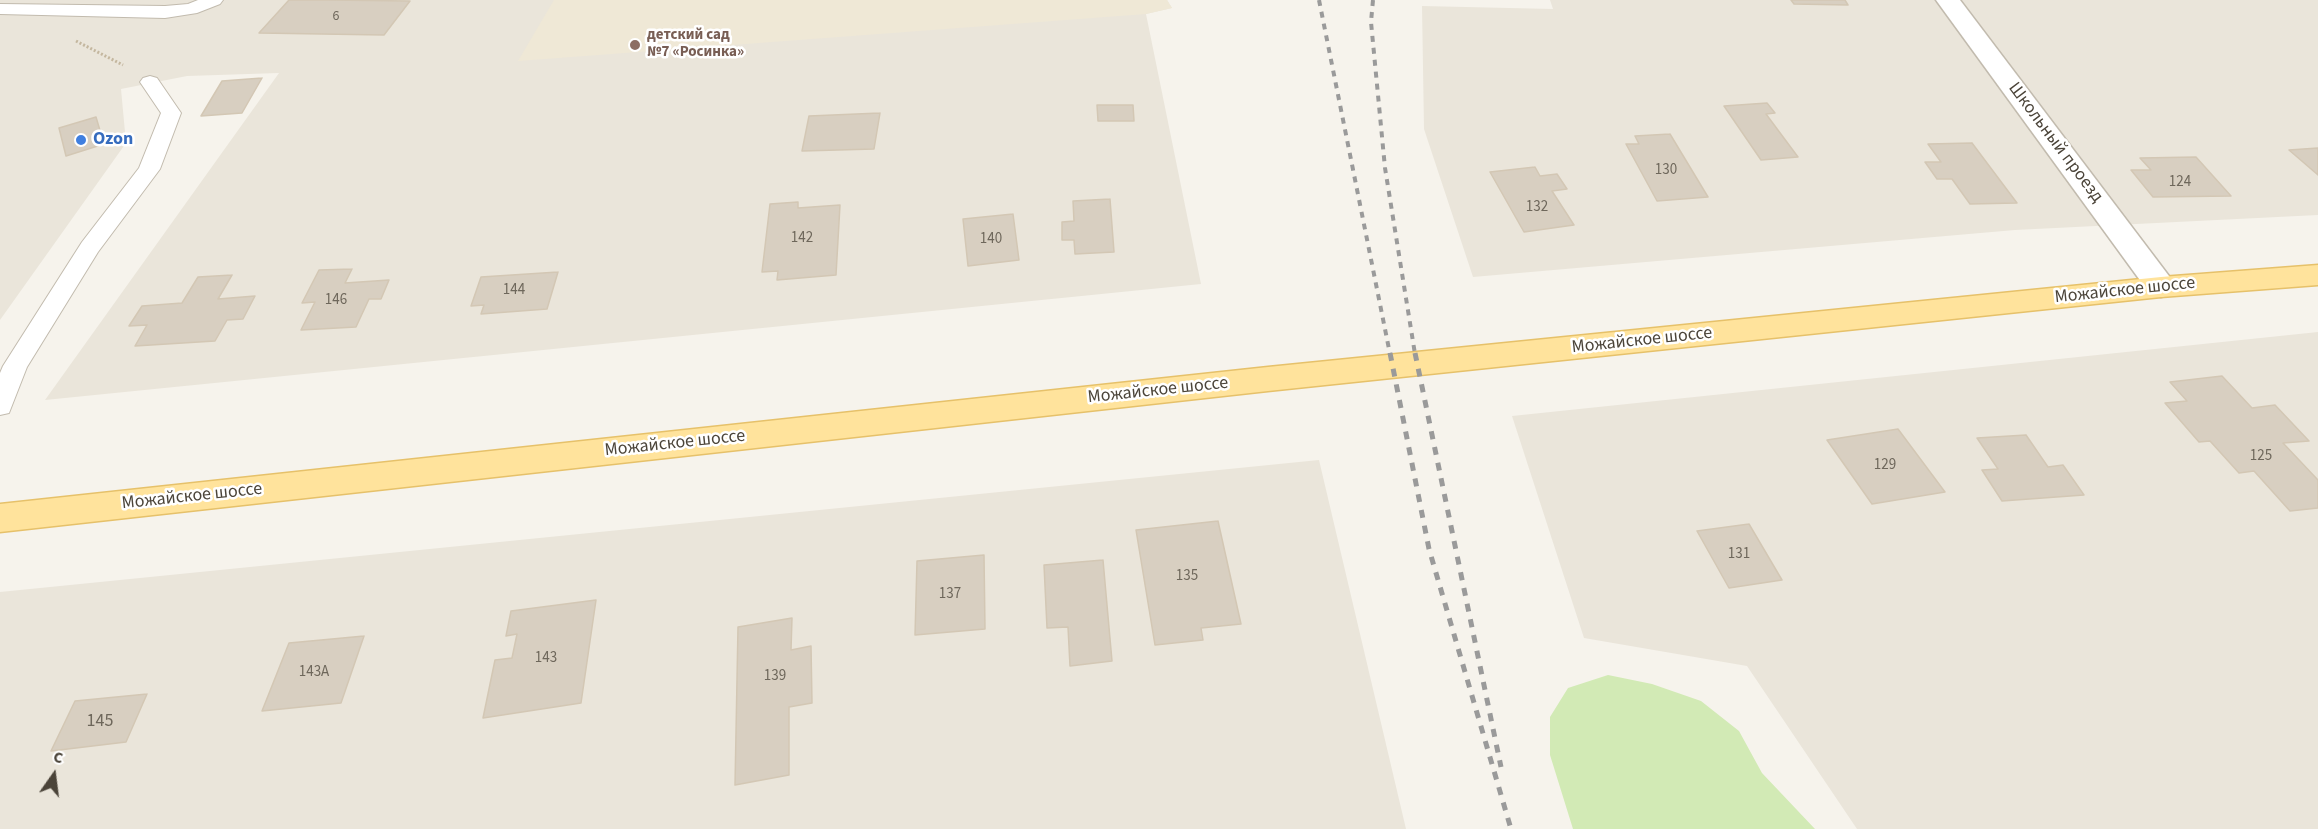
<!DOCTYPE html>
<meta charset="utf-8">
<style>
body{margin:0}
#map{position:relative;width:2318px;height:829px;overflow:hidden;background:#f6f3ec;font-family:"Source Sans 3",sans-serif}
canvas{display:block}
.north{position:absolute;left:24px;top:745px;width:60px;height:60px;-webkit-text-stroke:4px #fff;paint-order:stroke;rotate:14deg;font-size:16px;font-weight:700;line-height:24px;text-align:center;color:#4b4439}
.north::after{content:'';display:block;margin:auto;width:21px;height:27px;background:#4b4439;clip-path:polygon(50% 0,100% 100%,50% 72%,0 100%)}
</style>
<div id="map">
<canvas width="2318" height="829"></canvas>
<div class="north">С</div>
</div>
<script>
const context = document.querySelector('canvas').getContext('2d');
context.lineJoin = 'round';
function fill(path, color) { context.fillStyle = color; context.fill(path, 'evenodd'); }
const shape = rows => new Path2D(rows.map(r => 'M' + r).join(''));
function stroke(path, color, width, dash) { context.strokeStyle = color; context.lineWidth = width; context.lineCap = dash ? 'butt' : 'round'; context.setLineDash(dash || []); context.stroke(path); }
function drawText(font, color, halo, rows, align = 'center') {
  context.font = font + ' "Source Sans 3",sans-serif'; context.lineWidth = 5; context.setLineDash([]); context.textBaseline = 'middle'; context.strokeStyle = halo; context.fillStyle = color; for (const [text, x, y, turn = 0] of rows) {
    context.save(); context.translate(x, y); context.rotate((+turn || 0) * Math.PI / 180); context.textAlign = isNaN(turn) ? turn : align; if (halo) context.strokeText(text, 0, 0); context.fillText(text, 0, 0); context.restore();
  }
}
fill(shape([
 [0,0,1167,0,1172,8,1146,14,1201,284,45,400,279,73,187,76,121,89,126,143,0,320],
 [1550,0,2318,0,2318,215,2015,230,1473,277,1424,129,1422,6,1553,9],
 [2318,332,2318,829,1857,829,1747,666,1584,638,1512,416],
 [1319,460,1406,829,0,829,0,592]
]), '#eae5da');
fill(shape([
 [554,0,1167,0,1172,8,1146,14,518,61]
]), '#efe8d6');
fill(shape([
 [1608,675,1652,684,1701,701,1739,731,1762,773,1815,829,1573,829,1550,755,1550,717,1568,688]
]), '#d2eab5');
const building = shape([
 [289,0,328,0,410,1,384,35,259,33,289,0],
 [1791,0,1845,0,1848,5,1794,4,1791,0],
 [262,78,242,113,201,116,222,81,262,78],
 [1767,103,1775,113,1766,114,1798,157,1761,160,1724,106,1767,103],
 [1097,105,1133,105,1134,121,1098,121,1097,105],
 [880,113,874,149,802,151,809,116,880,113],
 [96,117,104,144,66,156,59,128,96,117],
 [1670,134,1708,197,1657,201,1626,144,1639,144,1635,136,1670,134],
 [1972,143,2017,203,1970,204,1952,179,1937,179,1925,162,1941,162,1928,144,1972,143],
 [2318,148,2318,175,2289,150,2318,148],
 [2196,157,2231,196,2153,197,2131,170,2151,170,2140,158,2196,157],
 [1535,167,1540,176,1557,174,1567,189,1552,191,1574,225,1524,232,1490,172,1535,167],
 [1110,199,1114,252,1075,254,1074,240,1062,240,1062,222,1074,221,1073,201,1110,199],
 [798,202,798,208,840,205,836,275,777,280,778,271,762,272,770,204,798,202],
 [1013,214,1019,260,968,266,963,219,1013,214],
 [352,269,345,283,389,280,381,299,369,299,356,327,301,330,315,302,302,303,319,270,352,269],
 [558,272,547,309,481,314,484,305,471,306,481,277,558,272],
 [232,275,218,299,255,296,243,319,227,320,215,341,135,346,147,325,129,326,142,306,182,303,198,277,232,275],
 [2222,376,2252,408,2275,405,2309,441,2283,443,2318,480,2318,508,2290,511,2254,471,2239,473,2210,441,2199,442,2165,403,2187,401,2170,382,2222,376],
 [1898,429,1945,492,1872,504,1827,440,1898,429],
 [2026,435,2048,467,2063,465,2084,495,2002,501,1982,470,1998,469,1977,438,2026,435],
 [1218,521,1241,624,1201,628,1203,640,1155,645,1136,530,1218,521],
 [1749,524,1782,580,1729,588,1697,531,1749,524],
 [984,555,985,629,915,635,917,561,984,555],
 [1103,560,1112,661,1070,666,1068,627,1047,628,1044,565,1103,560],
 [596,600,581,703,483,718,495,660,512,658,517,634,506,636,511,611,596,600],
 [792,618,791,650,811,646,812,703,789,707,789,775,735,785,738,627,792,618],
 [364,636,341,703,262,711,289,643,364,636],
 [147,694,126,742,51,751,75,701,147,694]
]);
fill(building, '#d8cfc1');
stroke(building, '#d3c7b4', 1.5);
const lane = shape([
 [198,0,223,0,220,4,197,13,165,18,0,14,0,4,165,6,188,4,198,0],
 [150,76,157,78,181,113,160,169,98,252,27,367,9,413,0,415,0,373,3,366,82,242,139,168,161,113,140,82,143,78,150,76]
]);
const street = shape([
 [1936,0,1960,0,2172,280,2176,287,2172,294,2161,297,2150,294,1936,0]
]);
const primary = shape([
 [2318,265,2318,285,2161,297,1268,391,0,532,0,504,1268,367,2161,277,2318,265]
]);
stroke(lane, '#c2bbae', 2);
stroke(street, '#c2bbae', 3);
stroke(primary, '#e6c16a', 3);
stroke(shape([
 [76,41,123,65]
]), '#c4b79f', 3, [2, 2]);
fill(lane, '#fff');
fill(street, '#fff');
fill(primary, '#ffe39c');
stroke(shape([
 [1319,0,1390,354],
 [1373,0,1371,22,1385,168,1415,354]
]), '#9a9a9a', 4, [6, 6]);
stroke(shape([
 [1390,353,1429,549,1511,829],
 [1415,353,1501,767]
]), '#9a9a9a', 5, [8, 8]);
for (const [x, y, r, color] of [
 [635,45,6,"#8d6e63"],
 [81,140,6,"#3f7fe0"]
]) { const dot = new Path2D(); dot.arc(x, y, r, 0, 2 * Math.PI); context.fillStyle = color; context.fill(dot); stroke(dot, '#fff', 2); }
drawText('14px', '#6e675b', null, [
 ["6",336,17]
]);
drawText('bold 15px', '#785e54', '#fff', [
 ["детский сад",647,36],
 ["№7 «Росинка»",647,53]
], 'left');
drawText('15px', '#6e675b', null, [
 ["130",1666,171],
 ["124",2180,183],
 ["132",1537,208],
 ["142",802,239],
 ["140",991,240],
 ["144",514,291],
 ["146",336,301],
 ["125",2261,457],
 ["129",1885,466],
 ["131",1739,555],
 ["135",1187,577],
 ["137",950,595],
 ["143",546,659],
 ["143А",314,673],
 ["139",775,677]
]);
drawText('bold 18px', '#366cbe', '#fff', [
 ["Ozon",93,140]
], 'left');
drawText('18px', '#4b4439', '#fff', [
 ["Школьный проезд",2055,143,53],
 ["Можайское шоссе",2125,291,-6],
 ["Можайское шоссе",1642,341,-6],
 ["Можайское шоссе",1158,391,-6],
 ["Можайское шоссе",675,444,-6],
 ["Можайское шоссе",192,497,-6]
]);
drawText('18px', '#6e675b', null, [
 ["145",100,722]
]);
</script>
